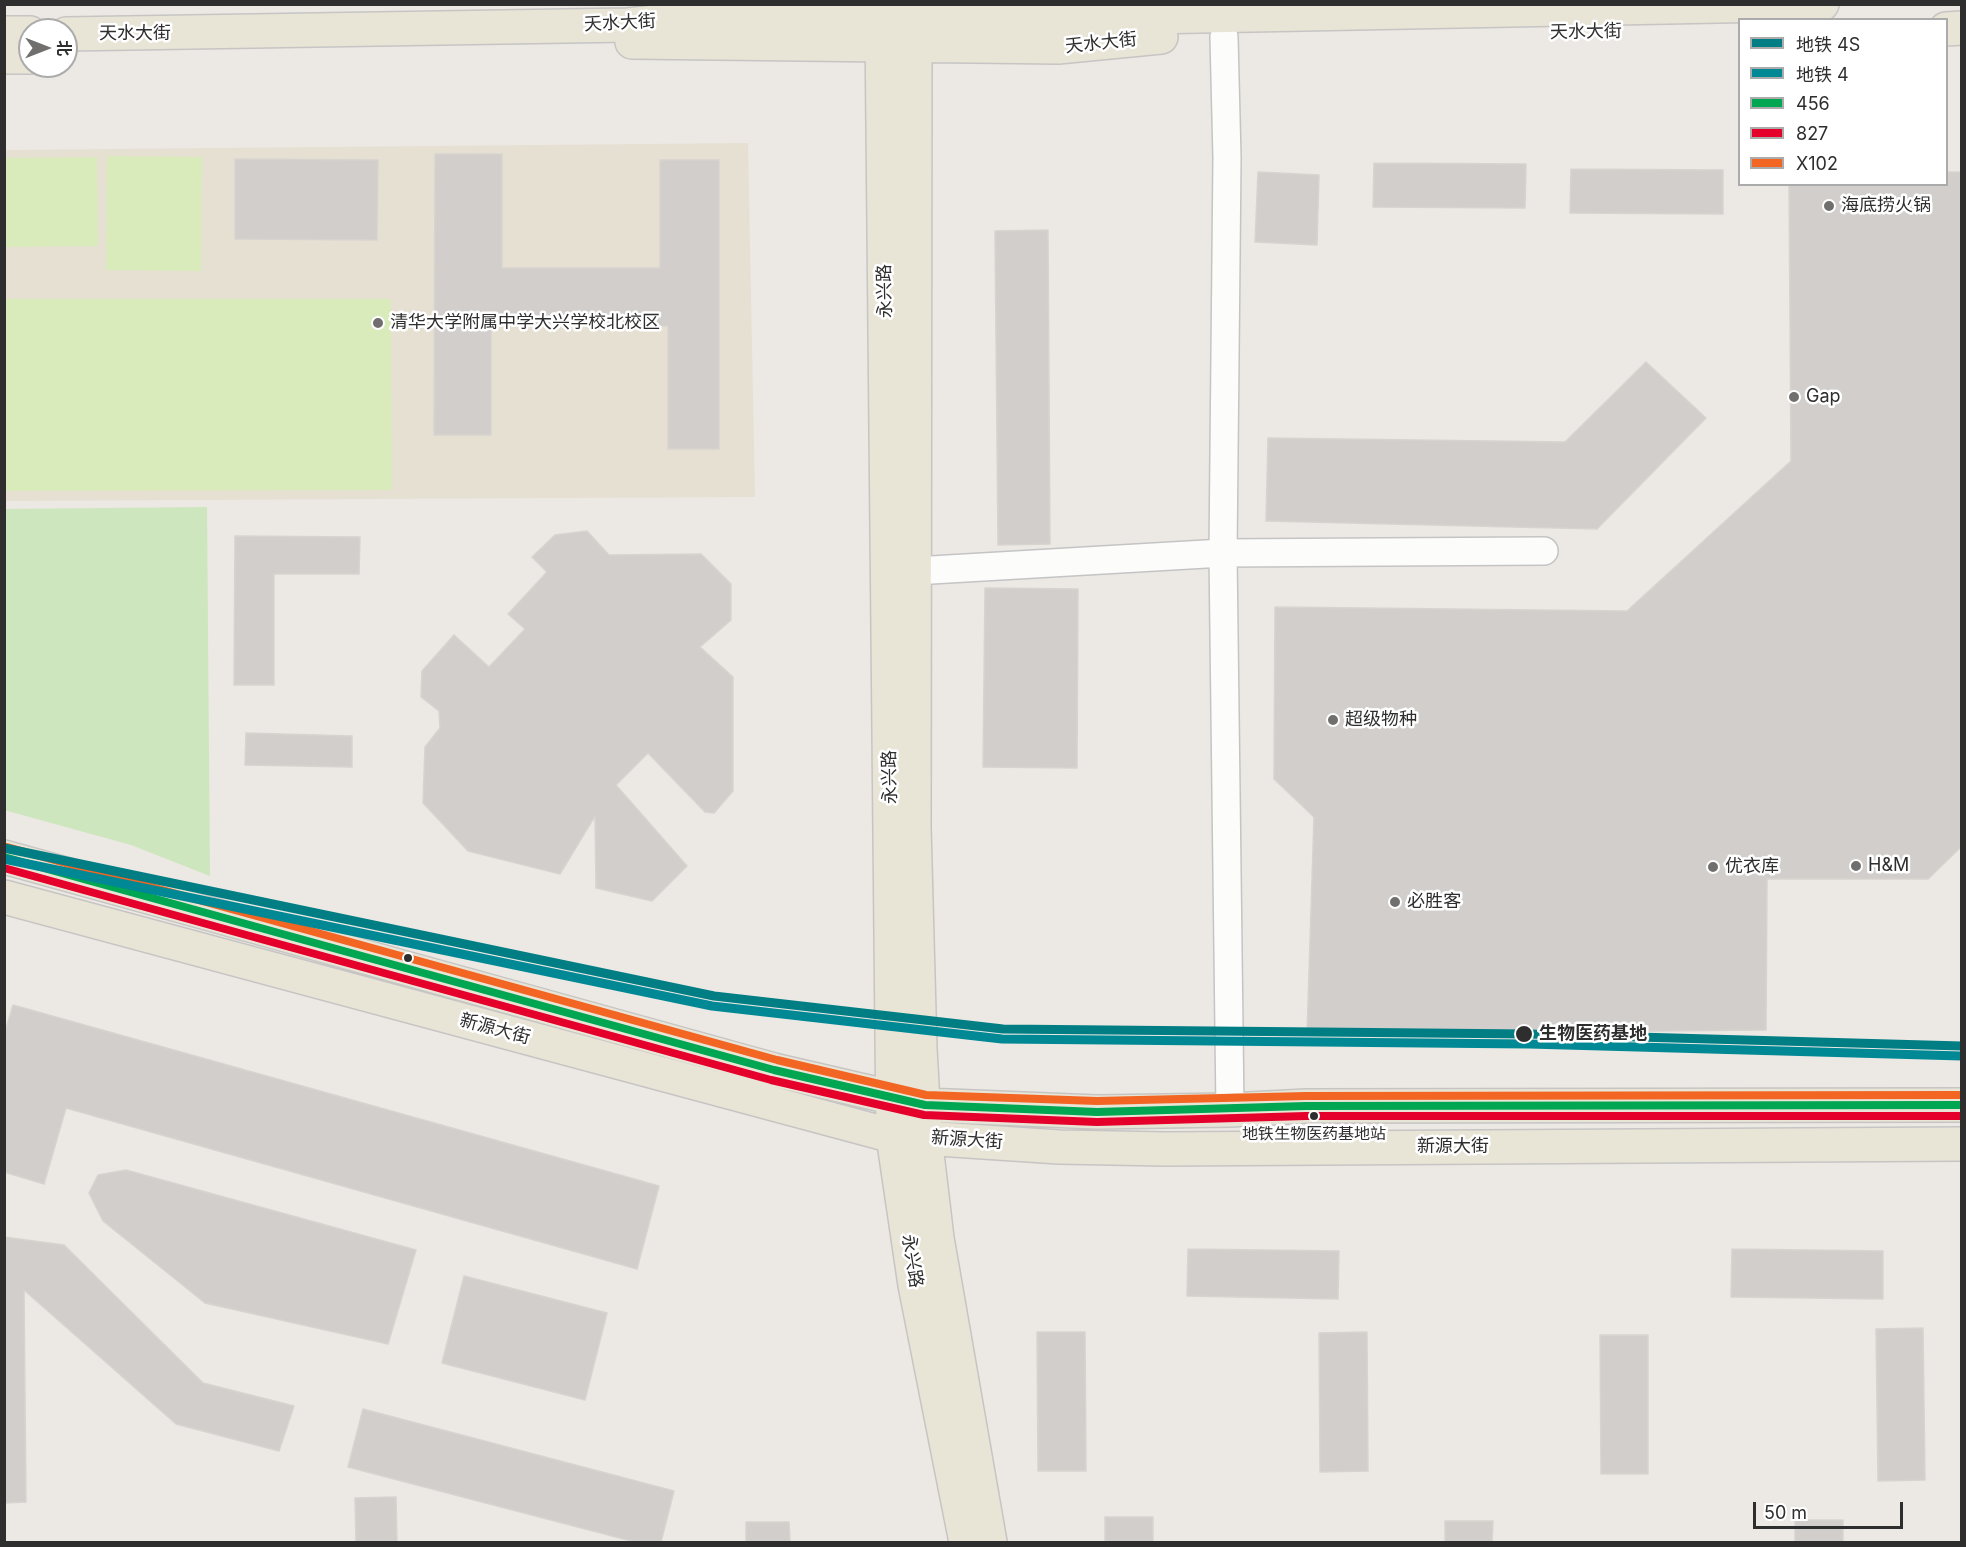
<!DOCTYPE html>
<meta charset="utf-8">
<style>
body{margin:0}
#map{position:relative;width:1966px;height:1547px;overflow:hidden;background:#ece8e4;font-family:Inter,"Noto Sans SC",sans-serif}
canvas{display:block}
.frame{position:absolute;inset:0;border:6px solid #2e2e2e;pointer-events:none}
.legend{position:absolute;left:1738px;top:18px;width:210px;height:168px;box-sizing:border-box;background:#fff;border:2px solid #ababab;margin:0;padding:8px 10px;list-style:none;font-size:18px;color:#2e2e2e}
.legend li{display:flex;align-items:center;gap:12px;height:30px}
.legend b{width:30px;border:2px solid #ababab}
.north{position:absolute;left:18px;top:18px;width:60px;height:60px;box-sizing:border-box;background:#fff;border:2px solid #ababab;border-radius:50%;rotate:90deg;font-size:16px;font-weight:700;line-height:24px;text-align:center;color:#2e2e2e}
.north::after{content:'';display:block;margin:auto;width:21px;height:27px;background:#706f6e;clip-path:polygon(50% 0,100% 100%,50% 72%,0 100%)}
.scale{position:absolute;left:1753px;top:1502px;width:150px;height:27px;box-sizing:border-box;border:3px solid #2e2e2e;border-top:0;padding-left:8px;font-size:18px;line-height:21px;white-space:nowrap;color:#2e2e2e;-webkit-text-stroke:4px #fff;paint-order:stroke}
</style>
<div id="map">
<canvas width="1966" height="1547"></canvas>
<div class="frame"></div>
<ul class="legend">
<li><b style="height:8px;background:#007e84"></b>地铁 4S</li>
<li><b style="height:8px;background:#008994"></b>地铁 4</li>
<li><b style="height:8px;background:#00a651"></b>456</li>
<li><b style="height:8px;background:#e4002b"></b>827</li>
<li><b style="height:8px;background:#f26522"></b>X102</li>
</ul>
<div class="north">北</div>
<div class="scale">50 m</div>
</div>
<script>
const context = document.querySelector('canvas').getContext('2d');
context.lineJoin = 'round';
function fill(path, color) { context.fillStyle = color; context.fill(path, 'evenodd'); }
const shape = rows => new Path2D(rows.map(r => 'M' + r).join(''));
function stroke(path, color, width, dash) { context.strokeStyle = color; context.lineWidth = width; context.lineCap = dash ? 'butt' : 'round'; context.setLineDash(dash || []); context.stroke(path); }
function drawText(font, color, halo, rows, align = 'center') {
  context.font = font + ' Inter,"Noto Sans SC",sans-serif'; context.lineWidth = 5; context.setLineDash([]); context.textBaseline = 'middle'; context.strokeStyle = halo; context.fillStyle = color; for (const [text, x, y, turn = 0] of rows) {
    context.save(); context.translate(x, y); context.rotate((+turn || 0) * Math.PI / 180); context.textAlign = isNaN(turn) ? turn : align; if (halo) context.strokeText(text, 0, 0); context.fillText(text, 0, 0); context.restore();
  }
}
fill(shape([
 [748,143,755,497,5,501,4,150]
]), '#e6e0d3');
fill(shape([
 [207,507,210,876,131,845,4,810,5,509]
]), '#cee6be');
fill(shape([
 [107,156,202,157,201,271,106,270],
 [97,157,98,246,5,247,5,158],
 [4,299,391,299,392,490,5,491]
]), '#d9eabb');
const building = shape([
 [435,154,502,154,502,268,660,268,660,160,719,160,719,449,668,449,668,326,491,325,491,435,434,435,435,154],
 [235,159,378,160,377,240,235,239,235,159],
 [1374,163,1526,164,1525,208,1373,207,1374,163],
 [1571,169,1723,170,1723,214,1570,213,1571,169],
 [1258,172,1319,175,1317,245,1255,242,1258,172],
 [1947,172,1962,172,1962,846,1928,879,1767,879,1766,1030,1307,1034,1314,817,1274,779,1275,607,1627,611,1791,461,1789,184,1947,184,1947,172],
 [1048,230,1050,544,998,545,995,231,1048,230],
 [1646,362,1706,418,1597,529,1266,521,1268,438,1565,442,1646,362],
 [587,531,609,555,701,554,731,584,731,620,700,647,733,677,733,791,714,813,705,812,648,753,616,785,687,866,652,901,596,888,595,816,560,874,468,851,423,803,425,747,440,728,439,711,421,697,422,671,454,635,489,667,525,629,508,614,547,572,532,557,555,535,587,531],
 [235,536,360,537,359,574,274,574,274,685,234,685,235,536],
 [985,588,1078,589,1077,768,983,767,985,588],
 [246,733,352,736,352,767,245,765,246,733],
 [13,1005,659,1186,637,1269,66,1108,44,1184,4,1172,4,1035,13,1005],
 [126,1170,416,1250,388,1344,205,1303,103,1221,89,1193,98,1175,126,1170],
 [4,1237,64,1245,203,1383,294,1406,279,1451,176,1424,24,1290,26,1502,4,1503,4,1237],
 [1188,1249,1339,1251,1338,1299,1187,1296,1188,1249],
 [1732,1249,1883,1251,1883,1299,1731,1297,1732,1249],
 [464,1276,607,1313,585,1400,442,1363,464,1276],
 [1923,1328,1925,1480,1878,1481,1876,1329,1923,1328],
 [1037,1332,1085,1332,1086,1471,1038,1471,1037,1332],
 [1367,1332,1368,1471,1320,1472,1319,1333,1367,1332],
 [1600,1335,1648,1335,1648,1474,1601,1474,1600,1335],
 [363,1409,674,1491,661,1542,635,1542,348,1467,363,1409],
 [396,1497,397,1542,356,1542,355,1498,396,1497],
 [1105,1517,1153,1517,1153,1542,1105,1542,1105,1517],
 [1795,1520,1843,1520,1843,1542,1795,1542,1795,1520],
 [1445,1521,1493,1521,1492,1542,1445,1542,1445,1521],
 [746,1522,789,1522,790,1542,746,1542,746,1522]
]);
fill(building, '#d1cecb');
stroke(building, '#d7d4d0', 1.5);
const minor = shape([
 [1224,37,1227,158,1223,553,1230,1110],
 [914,571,1223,553,1544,551]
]);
const major = shape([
 [915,26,914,827,920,1049,925,1137,937,1238,990,1542],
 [882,27,893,1136,915,1285,966,1542],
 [1946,29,1962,28],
 [4,33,30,33],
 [66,34,628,25,701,17,1149,17,1822,4],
 [632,42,1058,47,1161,37],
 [4,57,30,57],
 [4,857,774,1070,925,1105,1097,1112,1230,1110,1306,1106,1962,1105],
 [4,897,893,1136,1059,1147,1165,1149,1962,1144]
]);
stroke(minor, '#c5c4c5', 30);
stroke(major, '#c6c5c4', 36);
stroke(minor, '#fcfcfb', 27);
stroke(major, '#e8e4d6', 33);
stroke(shape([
 [4,857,774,1070,925,1105,1097,1112,1306,1106,1962,1105]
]), '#00a651', 8);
stroke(shape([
 [4,868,771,1080,924,1115,1097,1122,1306,1116,1962,1116]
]), '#e4002b', 8);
stroke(shape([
 [7,847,777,1060,926,1095,1097,1101,1306,1096,1962,1095]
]), '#f26522', 8);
stroke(shape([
 [4,848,714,996,1003,1029,1529,1034,1962,1046]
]), '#007e84', 9);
stroke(shape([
 [4,859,712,1006,1002,1039,1529,1044,1962,1056]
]), '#008994', 9);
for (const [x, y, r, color] of [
 [1829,206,6,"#706f6e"],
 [378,323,6,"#706f6e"],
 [1794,397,6,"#706f6e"],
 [1333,720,6,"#706f6e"],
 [1856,866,6,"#706f6e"],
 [1713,867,6,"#706f6e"],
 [1395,902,6,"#706f6e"],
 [408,958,5,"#2e2e2e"],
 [1524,1034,9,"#2e2e2e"],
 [1314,1116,5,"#2e2e2e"]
]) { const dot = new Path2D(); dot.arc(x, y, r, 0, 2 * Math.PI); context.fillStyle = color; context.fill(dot); stroke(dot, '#fff', 2); }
drawText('16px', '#2e2e2e', '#fff', [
 ["地铁生物医药基地站",1314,1134]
]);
drawText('18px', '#2e2e2e', '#fff', [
 ["天水大街",620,23,-3],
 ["天水大街",1586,32,-1],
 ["天水大街",135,34],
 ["天水大街",1101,43,-6],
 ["永兴路",885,291,-91],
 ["永兴路",890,777,-91],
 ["新源大街",495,1029,15],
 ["新源大街",967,1140,4],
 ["新源大街",1453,1147],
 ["永兴路",912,1261,81]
]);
drawText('18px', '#2e2e2e', '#fff', [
 ["海底捞火锅",1841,206],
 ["清华大学附属中学大兴学校北校区",390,323],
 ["Gap",1806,397],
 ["超级物种",1345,720],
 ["H&M",1868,866],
 ["优衣库",1725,867],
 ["必胜客",1407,902]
], 'left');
drawText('bold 18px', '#2e2e2e', '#fff', [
 ["生物医药基地",1539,1034]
], 'left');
</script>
